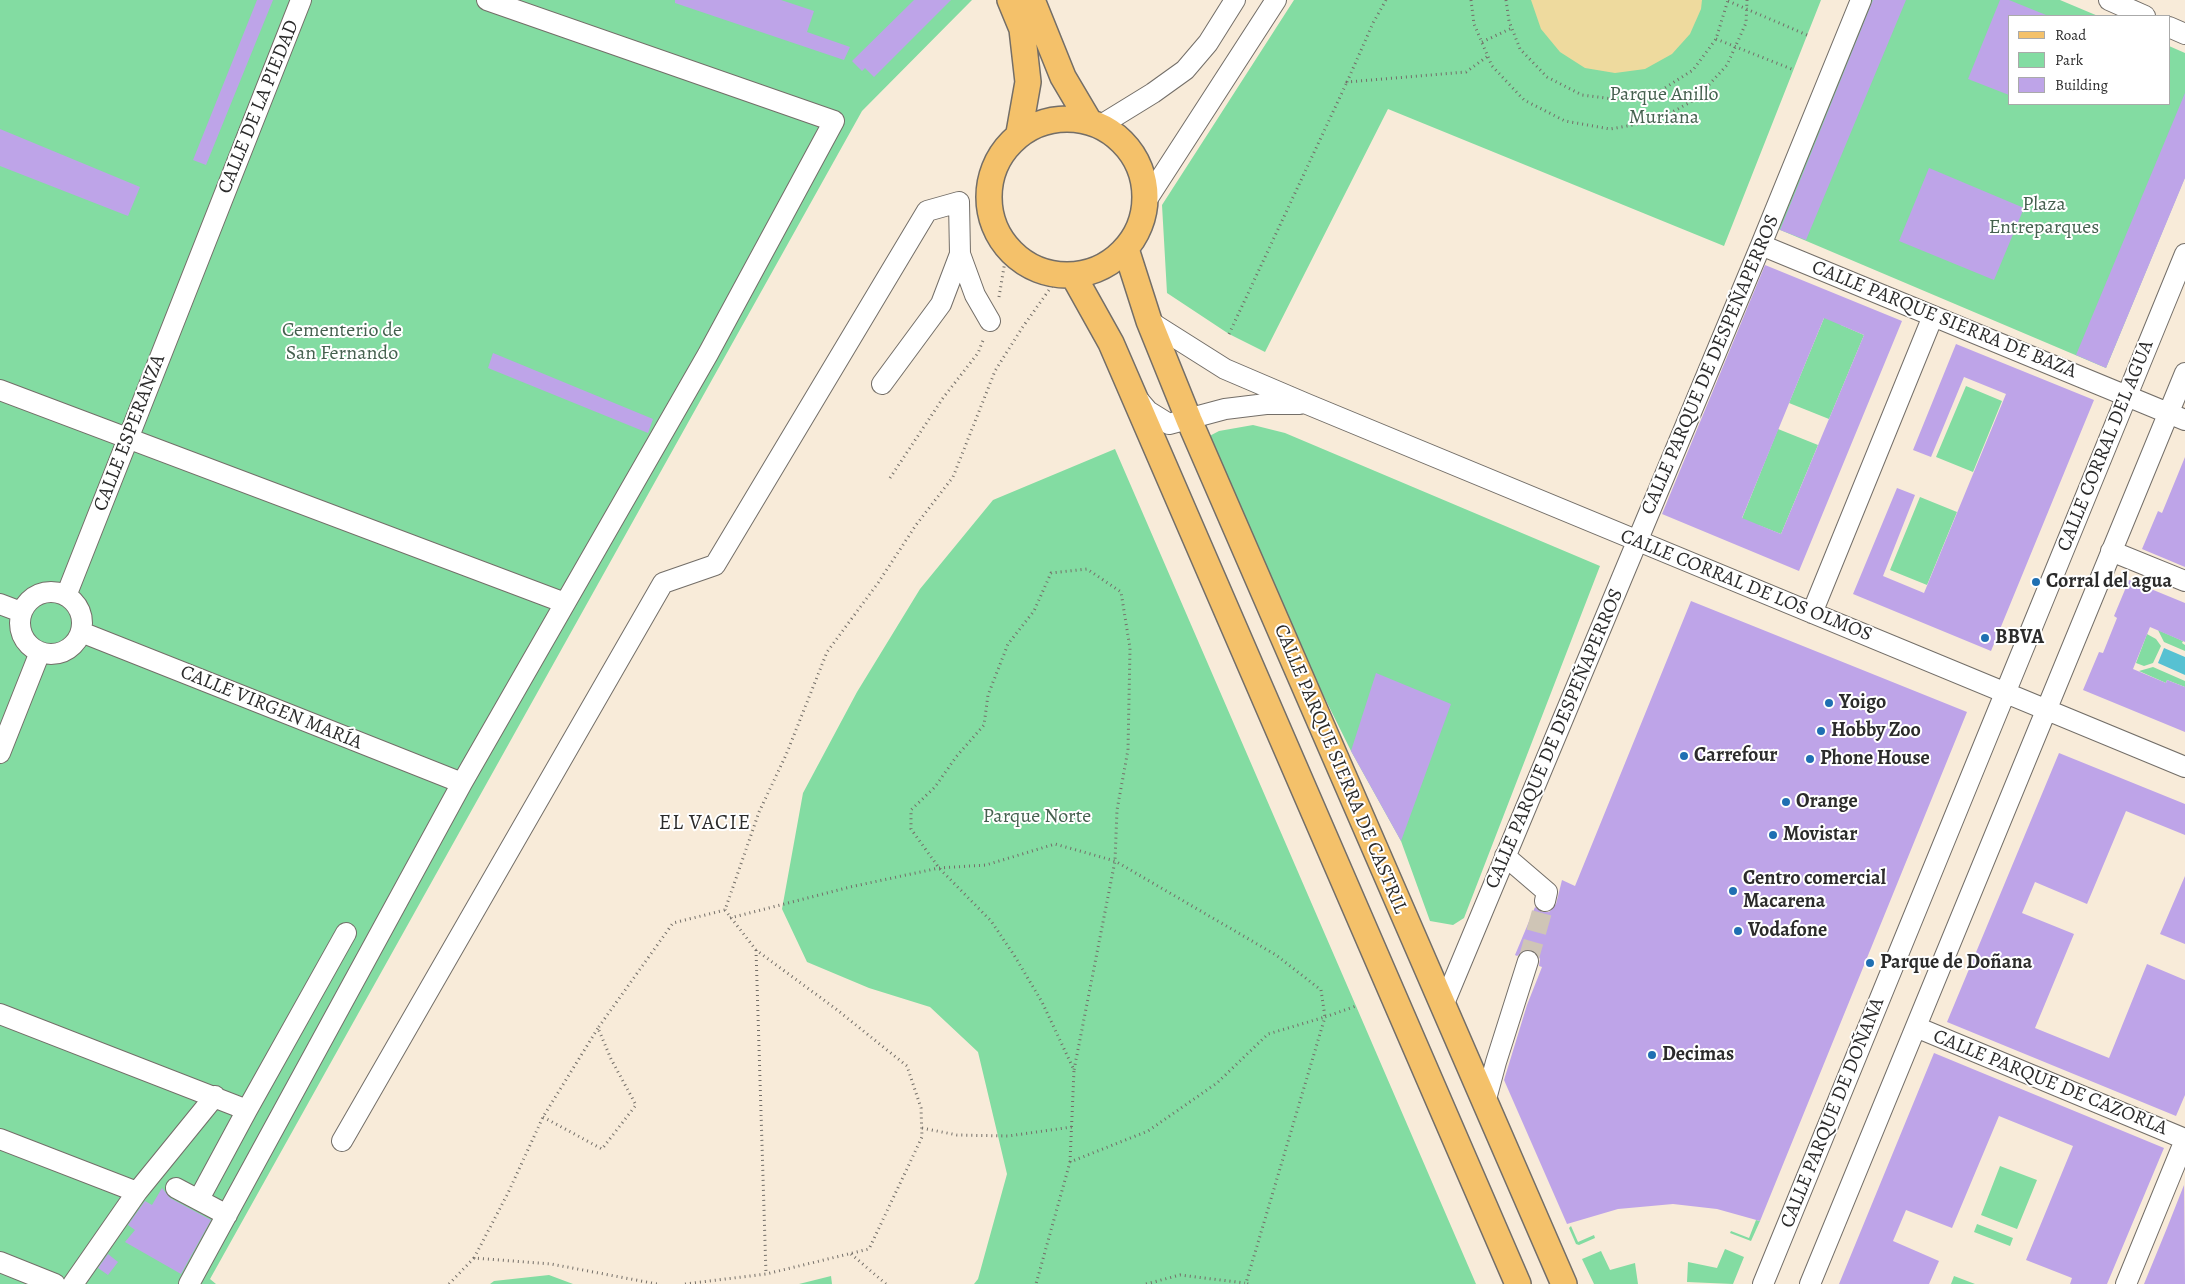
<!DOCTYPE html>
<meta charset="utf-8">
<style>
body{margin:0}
#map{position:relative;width:2185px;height:1284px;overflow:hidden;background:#f8ebd9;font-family:Alegreya,serif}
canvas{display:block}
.legend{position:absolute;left:2008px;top:15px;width:162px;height:90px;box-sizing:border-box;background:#fff;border:1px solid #aaa;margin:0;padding:6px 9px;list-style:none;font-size:15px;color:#2b2b2b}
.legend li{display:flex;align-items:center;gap:10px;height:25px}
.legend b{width:25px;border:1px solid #aaa}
</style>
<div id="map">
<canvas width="2185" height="1284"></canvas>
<ul class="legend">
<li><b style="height:6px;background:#f4c16a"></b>Road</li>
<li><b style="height:14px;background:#83dca2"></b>Park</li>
<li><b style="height:14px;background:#bea4e8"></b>Building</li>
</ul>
</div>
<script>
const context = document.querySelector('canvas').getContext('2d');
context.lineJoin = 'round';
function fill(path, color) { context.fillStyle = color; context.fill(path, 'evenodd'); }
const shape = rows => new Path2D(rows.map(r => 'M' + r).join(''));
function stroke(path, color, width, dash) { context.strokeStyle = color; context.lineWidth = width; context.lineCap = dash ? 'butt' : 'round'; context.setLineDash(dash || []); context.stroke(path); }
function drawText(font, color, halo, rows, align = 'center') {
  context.font = font + ' Alegreya,serif'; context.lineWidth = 4; context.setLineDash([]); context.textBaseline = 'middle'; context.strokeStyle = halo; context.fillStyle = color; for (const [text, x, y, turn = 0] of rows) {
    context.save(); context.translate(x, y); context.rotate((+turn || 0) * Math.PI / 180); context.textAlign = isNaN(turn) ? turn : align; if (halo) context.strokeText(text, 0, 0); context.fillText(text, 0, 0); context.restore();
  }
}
fill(shape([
 [0,0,972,0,862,111,210,1279,216,1284,0,1284],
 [1294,0,1821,0,1724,246,1388,109,1265,352,1229,334,1167,293,1162,205],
 [1866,0,2060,0,2098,16,2009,16,2009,104,2169,104,2169,46,2185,53,2185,177,2106,368,1771,226],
 [1829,306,1841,325,1864,335,1829,419,1789,403],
 [1966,386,2002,401,1973,472,1936,457],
 [1253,425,1285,433,1600,566,1464,918,1453,925,1430,921,1401,841,1351,751,1198,442,1219,431],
 [1778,429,1818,445,1781,534,1758,525,1737,531],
 [1115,449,1356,1006,1476,1284,974,1284,978,1279,1007,1174,978,1052,930,1007,869,988,807,962,782,909,803,793,857,692,920,589,993,500],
 [1920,497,1957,512,1927,585,1890,570],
 [2158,630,2183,641,2182,643,2185,645,2185,651,2164,642],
 [2147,634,2156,639,2161,646,2153,663,2144,666,2136,663],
 [2153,667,2185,681,2185,687,2167,680,2166,683,2139,671],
 [2000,1166,2037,1180,2017,1229,1981,1215],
 [1756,1220,1760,1221,1751,1241,1730,1233,1731,1231,1749,1238],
 [1977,1224,2013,1238,2010,1246,1974,1232],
 [1571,1226,1578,1242,1594,1235,1595,1238,1579,1245,1576,1244,1569,1228],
 [1725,1249,1744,1257,1733,1284,1687,1282,1688,1262,1717,1268],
 [1601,1251,1610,1270,1635,1263,1638,1284,1594,1284,1582,1259],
 [549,1275,573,1284,490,1284,494,1281],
 [831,1276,832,1284,799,1284],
 [1954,1276,1975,1284,1951,1284]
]), '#83dca2');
fill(shape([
 [1531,0,1702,0,1701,9,1690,34,1672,54,1645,69,1615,73,1585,68,1560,52,1541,29]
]), '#eeda9e');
fill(shape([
 [2164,648,2185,657,2185,675,2158,663]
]), '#57c1d2');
fill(shape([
 [257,0,273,0,206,165,193,160],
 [675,0,781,0,814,11,807,32,850,47,844,60,675,3],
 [914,0,951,0,874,77,865,68,862,71,852,61],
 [1873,0,1906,0,1806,240,1780,230],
 [2000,0,2009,0,2046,15,2009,16,2009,95,1968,79],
 [2185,93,2185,178,2106,368,2076,355],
 [0,129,140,187,128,216,0,166],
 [1929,168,2024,208,1994,280,1899,241],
 [1765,265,1902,321,1799,571,1662,514],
 [1824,318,1864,335,1781,534,1742,518],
 [1956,344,2094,400,1991,651,1853,594,1897,488,1915,495,1883,576,1924,593,2006,394,1964,377,1931,457,1913,450],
 [493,353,653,419,648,433,488,368],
 [2185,457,2185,567,2142,549,2158,511,2162,513],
 [2129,580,2185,603,2185,642,2150,627,2133,669,2166,683,2167,680,2185,687,2185,732,2083,690,2099,652,2103,653,2117,618,2114,616],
 [1691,601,1967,712,1760,1221,1717,1209,1673,1204,1618,1209,1567,1224,1504,1080,1527,1005,1542,967,1539,966,1540,959,1537,953,1532,950,1525,950,1517,956,1515,955,1535,907,1542,912,1549,912,1556,904,1562,880,1575,886],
 [1376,673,1451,704,1401,841,1351,751],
 [2059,753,2185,804,2185,835,2126,811,2087,904,2035,882,2022,913,2074,934,2035,1028,2109,1058,2147,964,2185,980,2185,1095,2176,1116,1947,1022],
 [2185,876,2185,944,2160,934],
 [1934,1053,2164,1148,2107,1284,2070,1284,2072,1278,2026,1260,2073,1146,1999,1116,1952,1228,1906,1210,1893,1241,1939,1261,1929,1284,1839,1284],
 [2184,1185,2185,1284,2144,1284,2167,1228],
 [162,1188,170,1198,211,1220,181,1274,125,1242,135,1230,128,1225,145,1201,152,1205],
 [108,1254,118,1262,108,1275,98,1268]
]), '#bea4e8');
stroke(shape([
 [1528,961,1545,901]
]), '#cfc5b6', 20, [20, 10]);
const minor = shape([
 [2109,0,2145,16],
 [2169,27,2185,34],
 [1101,125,1153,93,1185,70,1208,43,1235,0],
 [1146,201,1276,0],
 [1761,245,2185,420],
 [960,254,975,295,990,321],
 [1149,321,1225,369,1307,404,2185,767],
 [0,390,565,603],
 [1136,397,1148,411,1169,424,1225,409,1266,404,1300,404],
 [2111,551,2185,581],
 '20 623a31 31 0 1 1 62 0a31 31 0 1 1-62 0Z',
 [66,596,301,0],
 [0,604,21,612],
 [1812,613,1933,316],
 [81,632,462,783],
 [0,753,40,652],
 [1505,856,1547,892,1545,901],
 [1443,1006,1761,245,1861,0],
 [0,1014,247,1110],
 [1916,1027,2185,1139],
 [1485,1103,1496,1062,1528,961],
 [0,1139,137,1192],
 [342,1141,663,583,715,565,927,211,959,202,960,254,941,304,882,384],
 [176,1188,227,1215],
 [199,1199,247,1110,346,933],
 [0,1262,55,1284],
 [73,1284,137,1192,215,1096],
 [189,1284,462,783,708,354,834,121,487,0],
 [1763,1284,2185,254],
 [1810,1284,2185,373],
 [2126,1284,2185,1140]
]);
const major = shape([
 [1010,0,1022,29,1028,82,1019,133],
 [1032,0,1063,77,1089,121],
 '989 197a78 78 0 1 1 156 0a78 78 0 1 1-156 0Z',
 [1126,249,1149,321,1189,420,1564,1284],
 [1073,275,1111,343,1518,1284]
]);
stroke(minor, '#736e68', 22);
stroke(major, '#736e68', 28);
stroke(shape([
 [1386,0,1373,23,1347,82,1466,72,1488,56],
 [1471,0,1474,24,1492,66,1524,100,1565,121,1610,129,1656,121,1696,99,1727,65,1746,23,1747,0],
 [1506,0,1509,21,1520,49,1547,77,1582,95,1621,100,1660,91,1693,70,1716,39,1728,0],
 [1728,1,1807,35],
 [1716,39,1794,70],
 [1482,42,1512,28],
 [999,297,1007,249],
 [1229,334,1347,82],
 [890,478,943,398,978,353,984,338],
 [730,918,850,887,939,868,986,865,1055,844,1115,861,1276,955,1321,990,1325,1017,1268,1034,1217,1083,1148,1131,1070,1162,1036,1284],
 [756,950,766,1274],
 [543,1117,602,1149,636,1105,611,1059,598,1028,673,923,725,910,759,812,786,755,827,652,878,583,916,525,953,477,995,371,1022,328,1054,283],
 [922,1128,957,1135,1008,1136,1072,1127],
 [1070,1162,1074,1070,1042,1002,1014,955,991,921,939,868,911,829,911,810,935,787,956,757,984,725,988,695,1008,644,1034,611,1051,573,1087,569,1121,592,1130,648,1128,750,1117,810,1115,861,1074,1070],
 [851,1254,886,1284],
 [474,1258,508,1193,543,1117,598,1028],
 [449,1284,474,1258,551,1264,657,1284],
 [685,1284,766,1274,869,1249,922,1137,921,1108,907,1066,836,1009,756,950,725,910],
 [1146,1284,1180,1275,1245,1283],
 [1248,1284,1246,1283,1325,1017,1356,1006]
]), '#736e68', 3, [1, 4]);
stroke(minor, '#fff', 20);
stroke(major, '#f4c16a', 25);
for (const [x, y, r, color] of [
 [2036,582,5,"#1f6fb2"],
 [1985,638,5,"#1f6fb2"],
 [1829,703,5,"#1f6fb2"],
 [1821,731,5,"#1f6fb2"],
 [1684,756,5,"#1f6fb2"],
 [1810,759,5,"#1f6fb2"],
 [1786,802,5,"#1f6fb2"],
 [1773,835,5,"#1f6fb2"],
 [1733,891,5,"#1f6fb2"],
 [1738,931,5,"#1f6fb2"],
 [1870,963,5,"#1f6fb2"],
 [1652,1055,5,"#1f6fb2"]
]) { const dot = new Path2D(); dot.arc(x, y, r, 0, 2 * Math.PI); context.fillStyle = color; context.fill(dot); stroke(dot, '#fff', 2); }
drawText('20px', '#45604f', '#fff', [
 ["Parque Anillo",1664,95],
 ["Muriana",1664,118],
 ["Plaza",2044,205],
 ["Entreparques",2044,228],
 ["Cementerio de",342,331],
 ["San Fernando",342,354],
 ["Parque Norte",1037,817]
]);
drawText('20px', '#2b2b2b', '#fff', [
 ["CALLE DE LA PIEDAD",259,107,-68],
 ["CALLE PARQUE SIERRA DE BAZA",1944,320,22],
 ["CALLE PARQUE DE DESPEÑAPERROS",1711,365,-67],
 ["CALLE ESPERANZA",130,433,-69],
 ["CALLE CORRAL DEL AGUA",2106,446,-68],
 ["CALLE CORRAL DE LOS OLMOS",1746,586,22],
 ["CALLE VIRGEN MARÍA",271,708,22],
 ["CALLE PARQUE DE DESPEÑAPERROS",1555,739,-67],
 ["CALLE PARQUE SIERRA DE CASTRIL",1340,769,67],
 ["CALLE PARQUE DE CAZORLA",2050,1083,22],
 ["CALLE PARQUE DE DOÑANA",1833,1113,-68]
]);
drawText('bold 20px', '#2b2b2b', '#fff', [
 ["Corral del agua",2046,582],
 ["BBVA",1995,638],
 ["Yoigo",1839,703],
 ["Hobby Zoo",1831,731],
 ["Carrefour",1694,756],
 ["Phone House",1820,759],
 ["Orange",1796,802],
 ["Movistar",1783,835],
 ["Centro comercial",1743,879],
 ["Macarena",1743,902],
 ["Vodafone",1748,931],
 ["Parque de Doñana",1880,963],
 ["Decimas",1662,1055]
], 'left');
context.letterSpacing = '1px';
drawText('21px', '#2b2b2b', '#fff', [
 ["EL VACIE",705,824]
]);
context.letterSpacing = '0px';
</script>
